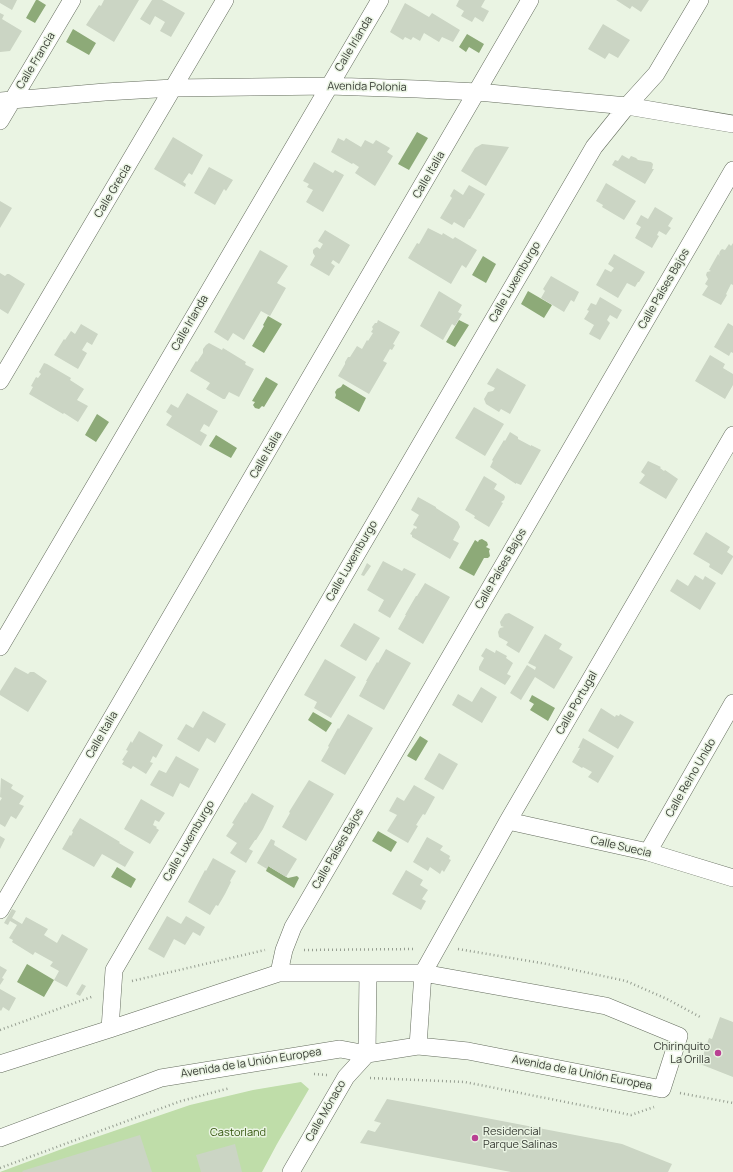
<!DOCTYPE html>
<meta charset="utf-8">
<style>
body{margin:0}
canvas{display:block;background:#eaf4e3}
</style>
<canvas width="733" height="1172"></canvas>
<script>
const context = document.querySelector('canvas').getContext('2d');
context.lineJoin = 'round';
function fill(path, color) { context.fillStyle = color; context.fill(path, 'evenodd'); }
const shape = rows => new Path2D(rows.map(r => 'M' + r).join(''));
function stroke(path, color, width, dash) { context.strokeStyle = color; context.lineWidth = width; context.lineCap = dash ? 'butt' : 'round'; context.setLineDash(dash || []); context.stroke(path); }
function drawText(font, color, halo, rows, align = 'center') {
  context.font = font + ' Manrope,sans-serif'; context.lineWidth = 3; context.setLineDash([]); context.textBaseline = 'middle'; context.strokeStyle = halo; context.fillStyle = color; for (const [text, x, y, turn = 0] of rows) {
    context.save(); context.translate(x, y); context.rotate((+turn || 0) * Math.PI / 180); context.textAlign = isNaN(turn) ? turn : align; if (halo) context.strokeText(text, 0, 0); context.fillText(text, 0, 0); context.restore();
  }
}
fill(shape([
 [301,1082,309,1089,277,1144,262,1172,0,1172,70,1146,190,1105,253,1090]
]), '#bfdda9');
fill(shape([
 [36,0,38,0,46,5,35,23,26,18],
 [73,29,96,43,89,55,66,42],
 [467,34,484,44,479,53,469,47,466,52,459,47],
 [417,132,428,138,409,170,398,164],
 [483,256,496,264,486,283,472,275],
 [528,291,552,305,544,318,521,304],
 [268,316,282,324,264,353,252,346,264,326,263,325],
 [459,320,469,325,455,347,446,342],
 [266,377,278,384,264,407,262,406,259,409,255,408,253,405,255,402,252,401],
 [343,384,366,398,359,412,335,398,336,395,335,392,337,389,341,387],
 [97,414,109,422,96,442,85,435],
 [216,435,237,448,231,458,209,446],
 [482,539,487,542,488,545,486,547,490,549,489,551,490,556,488,558,484,558,474,576,459,568,475,540,478,542,479,540],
 [532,695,555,708,548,721,530,710,534,704,529,701],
 [313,712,332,723,326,732,308,720],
 [420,736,428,741,416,761,407,756],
 [378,831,397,842,391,852,372,841],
 [268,866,288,878,297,876,299,878,294,888,266,871],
 [117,867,136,879,131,888,111,877],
 [27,964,54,980,44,997,17,982]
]), '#8daa78');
fill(shape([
 [0,0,17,0,12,10,0,3],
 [104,0,139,0,114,42,86,25,99,5,101,6],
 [152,0,162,0,185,13,171,37,160,31,165,22,155,16,150,25,140,19],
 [459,0,485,0,481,7,489,11,483,22,475,17,472,22,461,16,464,11,456,6],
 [616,0,649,0,641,12,632,6,630,9],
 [405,3,429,17,432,13,460,30,453,42,442,37,439,42,424,33,420,41,413,37,411,40,405,37,403,40,390,32],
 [0,13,4,15,2,19,22,31,10,51,0,52],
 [603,24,630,40,618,58,609,53,605,59,588,49],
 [173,137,203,155,192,175,189,173,183,182,186,184,185,187,154,169],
 [338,138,344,141,346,138,361,147,365,140,373,144,376,140,390,148,387,152,393,156,375,186,355,173,359,167,353,163,352,164,331,152],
 [482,144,509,147,486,186,461,171,475,148],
 [622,155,629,159,631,156,636,158,638,160,651,162,653,164,652,169,654,169,645,184,612,165,615,160,618,161],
 [314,162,333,173,335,170,344,175,323,212,306,202,313,190,307,187,309,184,303,181],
 [209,167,233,180,226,191,224,189,215,205,194,193],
 [606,183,636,201,624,220,602,207,603,205,596,201],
 [469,185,485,194,470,219,469,219,464,228,454,222,452,225,440,218,452,198,450,196,454,189,463,195],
 [0,201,12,208,0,228],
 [655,207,673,218,668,226,671,228,666,235,659,231,657,235,659,236,652,248,635,238,641,227,636,224,641,215,648,219],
 [428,228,442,235,443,233,453,239,455,237,477,250,466,268,462,265,451,284,408,258,417,243,419,244],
 [325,230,350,245,339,264,333,260,331,263,335,266,329,276,310,265,315,256,313,253,313,250,315,248,317,247,320,249,323,244,318,241],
 [733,243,733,285,731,284,726,294,727,295,721,305,702,295,708,286,705,284,708,279,706,275,707,272,711,271,709,270,718,254,720,256,719,254,720,251,722,249,725,250,729,244,731,246],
 [260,250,288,266,277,283,286,288,270,316,261,311,244,340,233,333,228,341,214,332],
 [614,254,645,272,639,282,638,282,635,287,627,283,618,298,596,285,605,269,611,272,614,268,608,264],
 [0,273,5,276,7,274,9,274,25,284,8,314,0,309],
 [551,276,579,292,574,302,571,300,564,312,541,298,545,291,543,289],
 [439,291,462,305,458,312,462,314,455,326,452,324,443,340,420,326],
 [600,297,622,310,617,319,610,315,607,320,610,323,600,340,589,334,594,325,584,319,589,311,587,310,591,303,596,305],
 [378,320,400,332,393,344,395,345,392,350,390,349,383,361,387,363,369,394,338,376,345,364,345,362,348,357,350,357,357,346,362,349,367,340,368,341,373,333,371,332,373,329,372,327,375,323,377,323],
 [728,323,733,326,733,353,731,352,729,356,714,347],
 [81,324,98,334,92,345,87,342,82,350,87,353,78,369,54,355,64,339,65,340,71,331,75,334],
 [209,343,222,350,223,348,246,362,245,364,246,365,254,369,239,397,229,392,225,399,223,399,206,389,210,383,190,371,196,361,197,362,203,353,203,349,206,345],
 [710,355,725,364,723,368,733,374,733,385,725,399,695,381],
 [44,363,47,364,71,378,70,380,84,389,77,400,88,406,78,422,64,413,63,414,29,394,33,387,31,386,36,377,38,378,41,374,39,372],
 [497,368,526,385,510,414,501,409,499,412,486,404,484,399,488,392,493,391,495,388,487,384],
 [187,393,218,411,209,427,204,424,200,431,207,435,201,446,166,425,172,416,166,412,171,404,178,408],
 [474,407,504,424,485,456,455,438],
 [510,432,518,437,518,439,531,446,531,445,541,450,521,485,516,483,516,484,490,467,493,461,492,460,504,440,505,441],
 [648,461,661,467,660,468,664,471,665,470,678,479,666,499,639,483,645,475,641,472],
 [484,476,497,484,494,489,504,495,505,497,504,500,501,502,503,503,489,527,474,518,475,516,465,510],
 [418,497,436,507,436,508,458,522,460,527,453,540,459,543,450,559,412,537,412,535,410,534,414,528,416,529,417,527,413,525,419,515,411,510],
 [706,532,730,547,727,552,733,556,733,557,722,575,709,567,710,564,693,554],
 [383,561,402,571,404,568,416,574,390,618,378,611,384,600,367,590],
 [367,563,371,566,364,576,361,575],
 [695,575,703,580,705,576,716,583,700,610,670,591,677,579,688,586],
 [425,583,450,597,423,644,398,629,406,615,405,615,416,596,417,596],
 [509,613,534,627,519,653,506,645,508,642,499,637,498,632,500,628,504,627,501,626,500,622,505,614],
 [354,623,380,638,366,661,340,646],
 [545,634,562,644,559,649,573,657,554,689,535,677,521,700,510,693,527,665,535,670,536,667,528,663],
 [486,648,495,653,496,650,507,656,506,658,513,663,507,674,511,676,505,685,479,670,479,667,484,658,481,656],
 [386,649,411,663,384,710,359,696,367,681,366,681,377,662,378,663],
 [325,659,356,677,331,718,314,708,317,702,304,695],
 [15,667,28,674,30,672,34,672,47,681,28,712,0,695,0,691],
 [481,687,497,697,482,723,452,705,458,694,472,702],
 [601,708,615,717,616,715,619,716,620,714,634,722,618,749,588,731],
 [203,711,226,724,215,743,207,738,199,752,177,739,186,724,193,728],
 [348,714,373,728,345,775,321,761,329,747,328,746,338,728,339,729],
 [139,731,163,745,156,758,153,756,150,762,153,763,146,774,133,766,131,769,122,764,124,761,122,760,128,751,126,750,131,741,132,743],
 [583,738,614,756,598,783,588,777,592,772,583,767,582,768,572,762,580,748,578,748],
 [439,753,458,764,443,790,424,779],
 [176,756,199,769,189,788,180,783,173,797,150,785,159,770,166,773],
 [1,778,13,785,11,788,12,789,24,796,19,804,24,806,16,819,11,816,5,827,0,824,0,801,2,798,0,797],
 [309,780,334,794,306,841,282,827,290,813,289,812],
 [414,785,435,797,425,815,423,814,416,825,418,826,408,843,387,831,397,815,389,811,397,797,404,801],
 [252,793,274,806,263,829,256,840,255,840,249,849,253,851,246,863,230,853,237,843,226,836,234,824,232,823,245,802,246,803],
 [141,799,165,813,159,822,155,820,153,825,157,827,156,828,159,830,150,844,124,829],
 [80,818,120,842,119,843,134,852,125,867,102,854,94,867,62,849,70,835,71,836,73,832,72,831],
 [0,836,5,839,0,849],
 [427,837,443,846,440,850,450,856,449,859,451,860,444,872,442,870,440,874,430,867,428,871,413,862],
 [271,839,275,841,274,845,297,859,286,877,268,866,267,869,257,863],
 [213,858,236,871,230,881,231,882,225,894,218,906,216,905,210,915,188,902,205,870,206,871],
 [406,870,423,880,420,885,428,890,422,899,426,901,421,910,392,894],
 [12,909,16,911,12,918,22,924,26,917,48,929,44,935,57,943,62,934,88,949,67,987,54,980,59,971,50,966,53,962,35,952,33,955,12,942,13,940,9,938,17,925,10,921,8,925,4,923],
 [167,916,181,924,186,916,205,927,200,936,193,932,185,945,174,939,164,958,148,949],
 [0,966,7,970,2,978,4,979,0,985],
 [82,984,86,986,80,996,76,994],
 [0,989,16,998,9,1011,3,1007,1,1011,0,1010],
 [720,1017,733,1022,733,1077,700,1064,709,1038,712,1039],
 [387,1099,622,1144,672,1164,668,1172,511,1172,360,1143,368,1130,375,1132,381,1123,374,1121],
 [140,1135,152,1172,23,1172,22,1171],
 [235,1144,242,1172,201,1172,196,1155]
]), '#cbd5c4');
const street = shape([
 [0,101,105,92,173,88,329,86,417,89,478,92,627,106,733,124],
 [0,121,72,0],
 [0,381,225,0],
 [0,647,380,0],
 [508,821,648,852,733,878],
 [648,852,733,703],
 [0,910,530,0],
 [279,973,284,950,293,927,733,170],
 [110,1029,114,970,594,147,627,106,656,74,700,0],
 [418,1046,423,973,508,821,733,435],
 [0,1064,110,1029,279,973,423,973,606,1006,679,1036,662,1089,468,1051,418,1046,367,1054,340,1049,161,1078,0,1138],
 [291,1172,346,1077,367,1054,368,973]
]);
stroke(street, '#656d5e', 18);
stroke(shape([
 [458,949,547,964,626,981,667,999,702,1018],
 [304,950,415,949],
 [132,981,265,950],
 [0,1030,94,996],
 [314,1074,327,1075],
 [370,1078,465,1082,631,1115,654,1107],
 [680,1093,733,1103],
 [0,1168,181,1101,230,1088]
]), '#969e91', 2.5, [1, 3]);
stroke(street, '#fff', 17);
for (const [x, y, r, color] of [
 [718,1053,4,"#b94093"],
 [475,1138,4,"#b94093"]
]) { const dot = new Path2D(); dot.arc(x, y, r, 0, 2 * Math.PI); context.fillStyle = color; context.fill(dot); stroke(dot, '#eaf4e3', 1.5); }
drawText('11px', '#383c35', '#eaf4e3', [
 ["Calle Irlanda",354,44,-59],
 ["Calle Francia",36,61,-59],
 ["Avenida Polonia",367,87,1],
 ["Calle Italia",429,175,-60],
 ["Calle Grecia",113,191,-59],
 ["Calle Luxemburgo",515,282,-60],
 ["Calle Países Bajos",664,289,-60],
 ["Calle Irlanda",190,323,-60],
 ["Calle Italia",266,455,-60],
 ["Calle Luxemburgo",352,561,-60],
 ["Calle Países Bajos",501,569,-60],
 ["Calle Portugal",577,703,-60],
 ["Calle Italia",102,735,-60],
 ["Calle Reino Unido",691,778,-60],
 ["Calle Luxemburgo",189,841,-60],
 ["Calle Suecia",621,847,13],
 ["Calle Países Bajos",338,849,-60],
 ["Avenida de la Unión Europea",251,1063,-9],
 ["Avenida de la Unión Europea",582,1073,11],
 ["Calle Mónaco",326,1111,-60]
]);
drawText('11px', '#383c35', '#eaf4e3', [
 ["Chirinquito",710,1047],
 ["La Orilla",710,1060],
 ["Residencial",483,1132,"left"],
 ["Parque Salinas",483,1145,"left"]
], 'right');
drawText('11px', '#34560d', '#eaf4e3', [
 ["Castorland",238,1133]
]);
</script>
